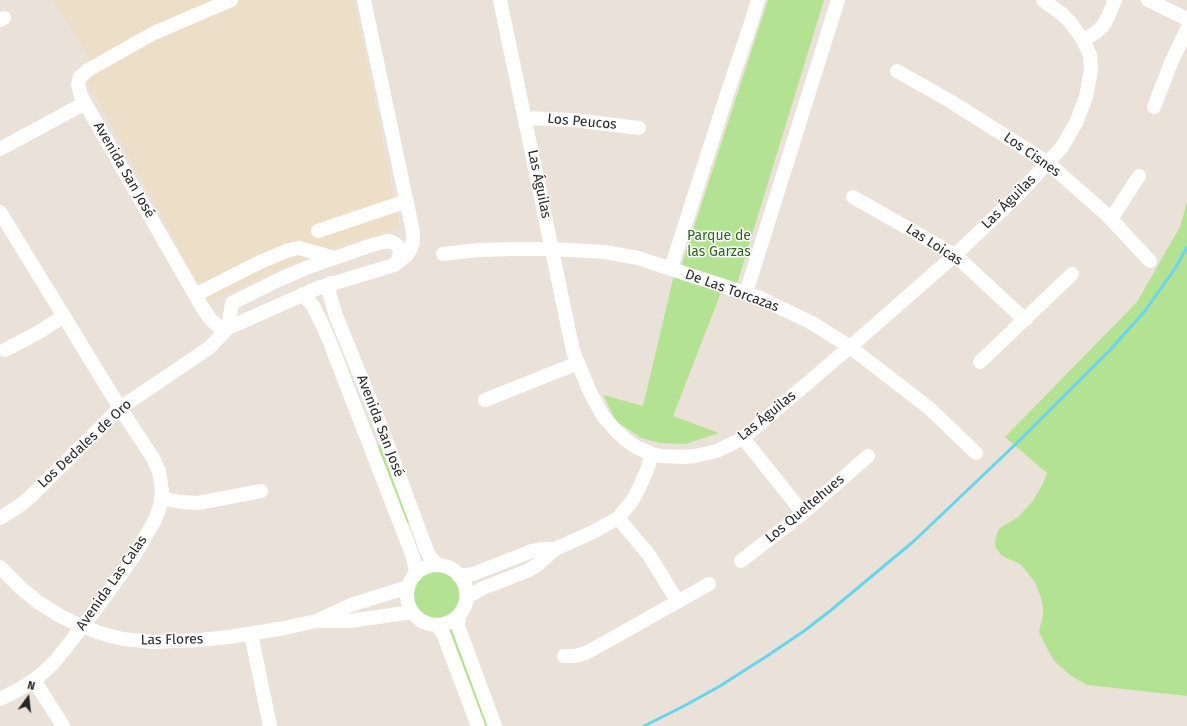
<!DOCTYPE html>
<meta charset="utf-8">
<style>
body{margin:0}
#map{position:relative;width:1187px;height:726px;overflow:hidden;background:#eae1d8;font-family:"Fira Sans",sans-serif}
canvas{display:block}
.north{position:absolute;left:8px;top:678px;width:40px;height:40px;-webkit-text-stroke:3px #fff;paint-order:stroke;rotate:15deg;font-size:11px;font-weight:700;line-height:16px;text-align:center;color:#272727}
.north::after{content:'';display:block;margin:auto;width:14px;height:18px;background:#272727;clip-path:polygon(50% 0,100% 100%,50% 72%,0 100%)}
</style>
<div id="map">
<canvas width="1187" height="726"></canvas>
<div class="north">N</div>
</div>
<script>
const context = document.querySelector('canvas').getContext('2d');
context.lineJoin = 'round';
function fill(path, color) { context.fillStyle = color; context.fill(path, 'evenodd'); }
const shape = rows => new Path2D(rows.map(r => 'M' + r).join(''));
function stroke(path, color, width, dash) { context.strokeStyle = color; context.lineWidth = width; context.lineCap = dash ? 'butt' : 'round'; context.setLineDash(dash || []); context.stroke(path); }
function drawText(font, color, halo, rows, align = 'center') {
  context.font = font + ' "Fira Sans",sans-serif'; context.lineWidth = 3; context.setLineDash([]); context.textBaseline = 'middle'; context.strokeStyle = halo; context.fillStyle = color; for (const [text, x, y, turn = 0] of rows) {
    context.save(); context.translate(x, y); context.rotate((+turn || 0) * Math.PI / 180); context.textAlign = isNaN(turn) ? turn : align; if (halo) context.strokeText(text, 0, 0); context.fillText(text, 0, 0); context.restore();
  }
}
fill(shape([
 [53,0,354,0,400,228,319,253,208,301,88,82,98,71]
]), '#eddec7');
fill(shape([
 [768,0,824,0,737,284,681,267],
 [1187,202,1187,696,1087,685,1070,675,1055,662,1049,652,1039,632,1043,615,1043,607,1041,598,1035,582,1022,566,1018,563,1002,556,996,548,995,543,997,533,1000,528,1018,517,1032,502,1043,484,1047,473,1005,437,1137,302,1180,227],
 [674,275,722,290,673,416,719,433,685,444,660,443,641,438,616,421,603,395,643,406],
 [381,445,412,522,405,525,376,447],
 '413 595a23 23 0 1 1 46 0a23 23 0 1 1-46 0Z',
 [452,627,490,726,484,726,447,629]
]), '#b4e293');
stroke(shape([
 [644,726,684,706,720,686,767,656,804,631,830,611,914,541,1019,441,1110,350,1145,311,1176,267,1187,247]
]), '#68d5ef', 3);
stroke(shape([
 [231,0,154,33,88,70,80,77,78,85,81,96,202,307,211,320,219,327,228,328,318,288,394,265,407,255,410,250,413,242,413,232,364,0],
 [500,0,573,351,590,392,603,416,617,432,626,440,636,447,652,454,661,456,685,457,695,456,717,451,743,438,850,347,955,255,1017,196,1062,147,1076,123,1086,97,1091,70,1090,55,1083,40,1070,22,1062,14,1043,0],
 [1148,0,1187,19],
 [0,20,4,18],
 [1083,40,1095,33,1103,26,1108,17,1115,0],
 [897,71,950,101,1048,163,1107,215,1150,261],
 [1154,107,1171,63,1187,29],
 [525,118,574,120,639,128],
 [0,149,85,103],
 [853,197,955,255,1025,320],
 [0,212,120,408,153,458,159,471,162,491,160,506,155,520,134,556,96,609,57,659,45,671,34,680,18,690,0,699],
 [1111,219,1139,176],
 [318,231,407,201],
 [443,254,478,250,516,249,553,249,605,252,638,258,760,298,812,323,850,347,929,408,976,453],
 [671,268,728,91,752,20,758,0],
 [331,283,329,293,336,316,378,419,427,551,430,557,438,565],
 [746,293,838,0],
 [303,294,313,306,321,322,329,340,413,557,416,573],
 [195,295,260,262,289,250,299,248,335,258],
 [228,328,232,303,276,281,306,268,372,245,388,241,394,243,399,247,400,254,397,263],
 [5,350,39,332,64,316],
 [980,362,1072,274],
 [485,400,578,363],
 [743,438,803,513],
 [161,498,181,502,198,503,261,491],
 [0,518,19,506,29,498,120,408,209,348,228,328],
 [618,518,649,555,678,602],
 [741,561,803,513,868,456],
 '407 595a30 30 0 1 1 60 0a30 30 0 1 1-60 0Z',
 [0,567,23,590,38,602,60,616,81,626,103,634,123,639,153,642,199,640,229,637,285,628,316,621,351,605,408,587],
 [459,576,473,574,532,551,543,549,555,549],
 [467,597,483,588,527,571,537,565,555,549,593,532,618,518,632,501,639,488,647,470,652,454],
 [459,615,458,626,495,726],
 [321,621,350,621,412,612],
 [437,625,443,633,478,726],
 [251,634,270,726],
 [564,656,575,656,588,652,709,584],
 [34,680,63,726]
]), '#fff', 14);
drawText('14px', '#272727', '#fff', [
 ["Los Peucos",582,122,5],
 ["Los Cisnes",1032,155,35],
 ["Avenida San José",124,170,60],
 ["Las Águilas",539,184,78],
 ["Las Águilas",1009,202,-45],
 ["Las Loicas",934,245,33],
 ["De Las Torcazas",732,291,20],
 ["Las Águilas",767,416,-39],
 ["Avenida San José",380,426,69],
 ["Los Dedales de Oro",85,444,-43],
 ["Los Queltehues",805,509,-40],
 ["Avenida Las Calas",112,583,-55],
 ["Las Flores",172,640,-1]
]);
drawText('14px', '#2d6318', '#fff', [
 ["Parque de",719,236],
 ["las Garzas",719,252]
]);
</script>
